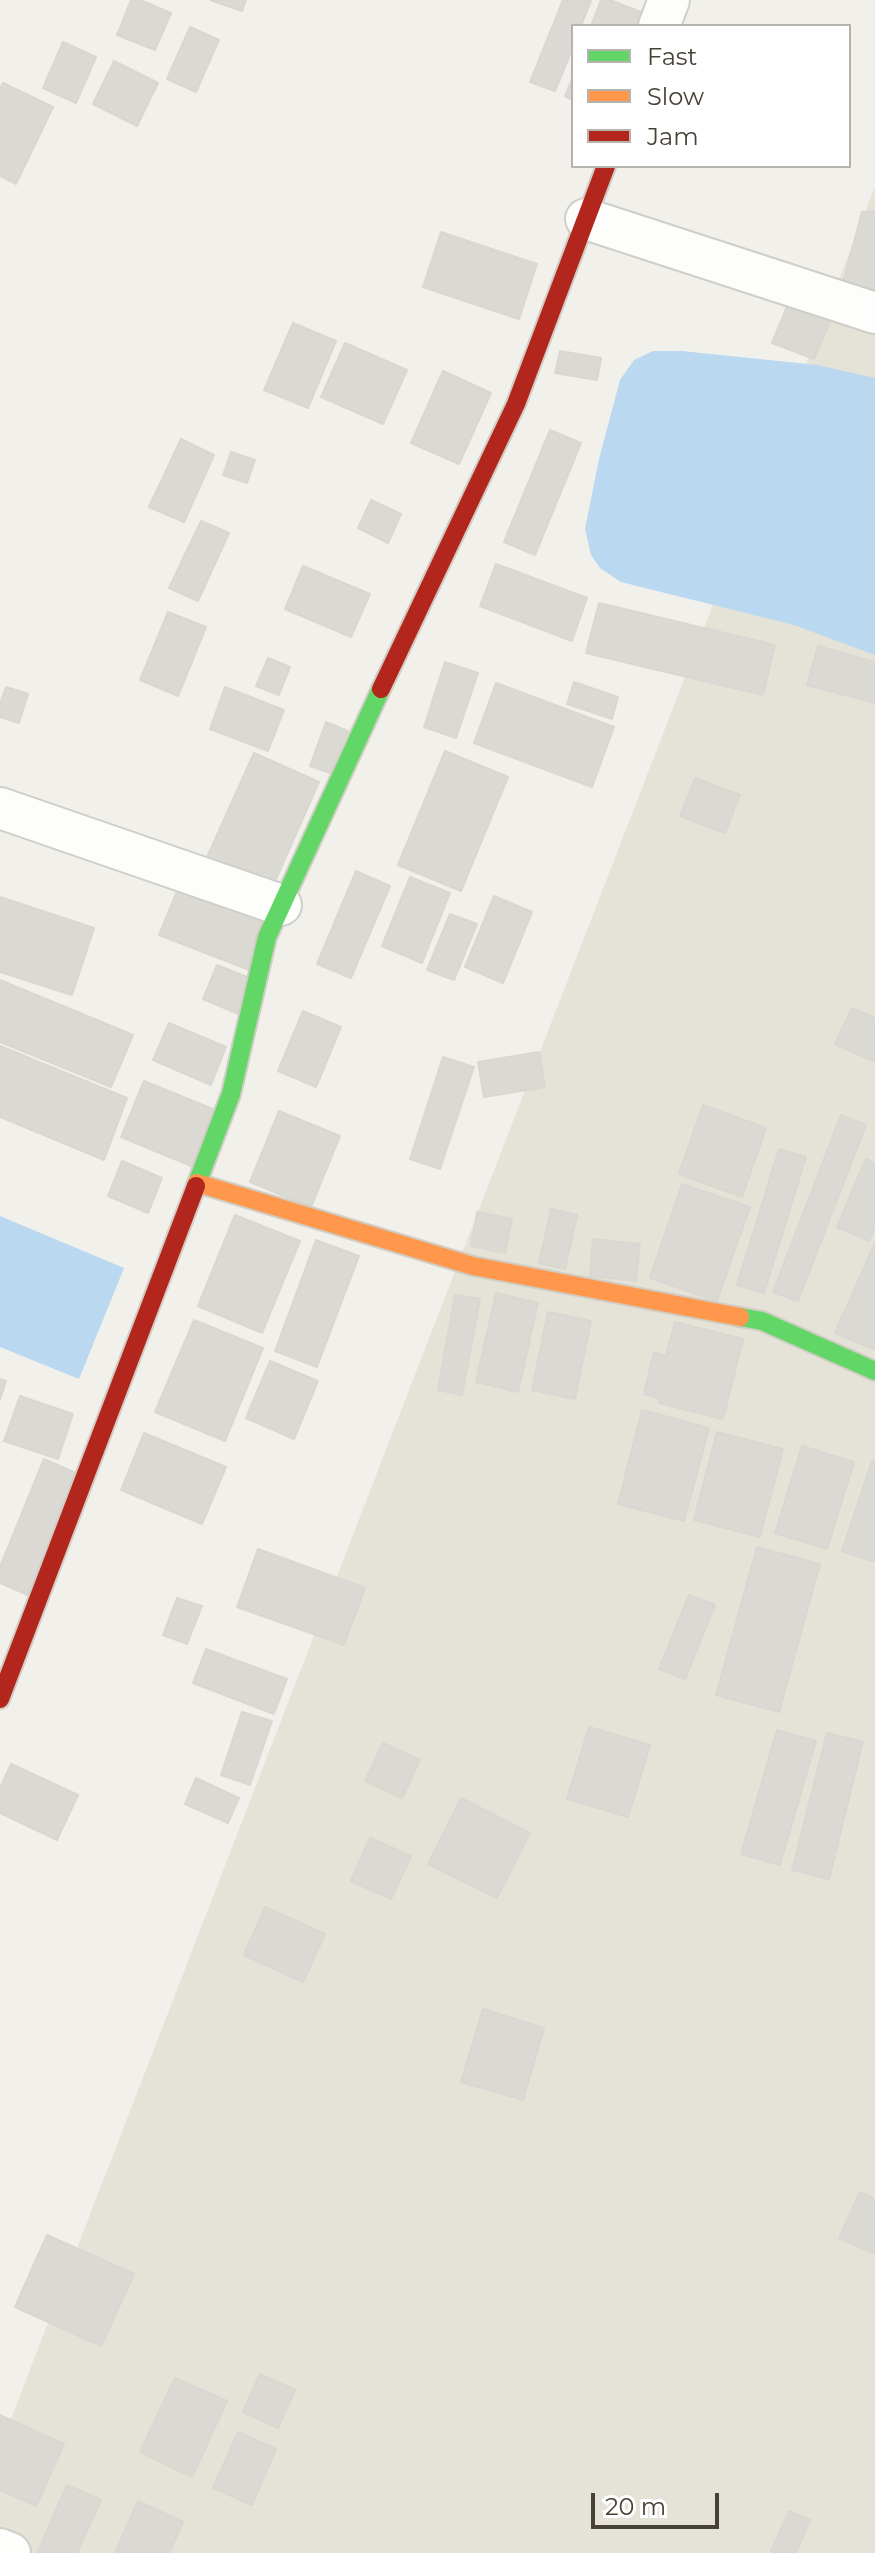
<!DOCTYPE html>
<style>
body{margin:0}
#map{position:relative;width:875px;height:2553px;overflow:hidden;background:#f1f0eb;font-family:Montserrat,sans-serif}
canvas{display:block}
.legend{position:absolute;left:571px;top:24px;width:280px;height:144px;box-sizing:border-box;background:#fff;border:2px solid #b6b3af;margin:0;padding:10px 14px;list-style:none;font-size:24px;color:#484236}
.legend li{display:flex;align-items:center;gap:16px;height:40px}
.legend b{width:40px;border:2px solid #b6b3af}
.scale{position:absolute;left:591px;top:2493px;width:128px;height:36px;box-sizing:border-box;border:4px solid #484236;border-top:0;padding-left:10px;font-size:24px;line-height:28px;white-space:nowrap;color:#484236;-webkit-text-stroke:6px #fff;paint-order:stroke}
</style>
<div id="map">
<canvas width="875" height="2553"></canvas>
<ul class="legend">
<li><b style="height:10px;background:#63d668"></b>Fast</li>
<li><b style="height:10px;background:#ff974d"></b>Slow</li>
<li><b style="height:10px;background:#b3261e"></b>Jam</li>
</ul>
<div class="scale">20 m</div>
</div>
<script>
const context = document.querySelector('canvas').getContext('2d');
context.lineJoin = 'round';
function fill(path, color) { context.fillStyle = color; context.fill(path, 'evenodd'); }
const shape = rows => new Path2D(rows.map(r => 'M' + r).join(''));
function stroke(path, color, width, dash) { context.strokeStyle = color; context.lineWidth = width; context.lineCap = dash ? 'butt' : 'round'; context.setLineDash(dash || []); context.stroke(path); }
fill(shape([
 [875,186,875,2553,0,2553,0,2447]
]), '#e5e2d8');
fill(shape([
 [653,351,682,351,817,365,875,378,875,655,794,625,621,582,600,568,591,555,585,529,599,459,620,380,634,360],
 [0,1216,124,1268,79,1379,0,1347]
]), '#bad8f0');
const building = shape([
 [131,0,140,0,171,13,155,50,117,35,131,0],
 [210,0,246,0,242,11,210,0],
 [563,0,591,1,581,26,573,26,573,47,555,91,530,82,563,0],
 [601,0,610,0,646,14,641,26,591,26,601,0],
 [190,27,219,40,196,92,167,79,190,27],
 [63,42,96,57,76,103,43,88,63,42],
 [114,61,158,83,137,126,93,104,114,61],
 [573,77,573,100,565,96,573,77],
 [3,83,53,107,16,184,0,176,0,89,3,83],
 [875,211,875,292,843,283,862,212,875,211],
 [441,232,537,264,519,319,423,287,441,232],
 [789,302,831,319,814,359,772,343,789,302],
 [293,323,336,341,308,408,264,390,293,323],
 [345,343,407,370,383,424,321,397,345,343],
 [560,351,601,358,597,380,555,373,560,351],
 [443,371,491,393,459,464,411,443,443,371],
 [550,430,581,443,535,555,504,542,550,430],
 [181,439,214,455,184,522,149,507,181,439],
 [231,452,255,460,247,483,223,475,231,452],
 [371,500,401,514,388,543,358,528,371,500],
 [201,521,229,533,198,601,169,588,201,521],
 [496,564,587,598,572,641,480,606,496,564],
 [303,566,370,594,351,637,285,609,303,566],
 [599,603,775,645,763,695,586,653,599,603],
 [168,612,206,627,178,696,140,680,168,612],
 [818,646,875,662,875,703,807,685,818,646],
 [268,658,290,667,279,695,256,686,268,658],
 [445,662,478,673,456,738,424,727,445,662],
 [574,682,618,697,612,719,567,704,574,682],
 [496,683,614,727,592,787,474,743,496,683],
 [6,687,28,694,19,723,0,717,0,704,6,687],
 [225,687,284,710,268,751,210,729,225,687],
 [326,722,348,731,330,773,310,766,326,722],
 [445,751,508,777,461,891,398,865,445,751],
 [254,753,319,782,269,895,203,866,254,753],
 [695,778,740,795,725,833,680,816,695,778],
 [187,867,279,904,252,971,159,935,187,867],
 [356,871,390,886,351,978,317,964,356,871],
 [410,877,450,893,422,963,382,946,410,877],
 [494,896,532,912,503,983,465,967,494,896],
 [0,897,94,928,72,995,0,972,0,897],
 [450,914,477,924,454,980,427,970,450,914],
 [217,965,257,981,243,1016,203,999,217,965],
 [0,980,133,1035,111,1087,0,1042,0,980],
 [852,1008,875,1018,875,1062,835,1044,852,1008],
 [303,1011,341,1027,316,1087,278,1071,303,1011],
 [169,1023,226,1047,211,1085,153,1060,169,1023],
 [0,1046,127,1098,104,1160,0,1117,0,1046],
 [539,1052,545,1087,484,1097,478,1062,539,1052],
 [443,1057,474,1067,440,1169,410,1159,443,1057],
 [144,1081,225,1114,201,1170,121,1137,144,1081],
 [703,1105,766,1128,742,1197,679,1174,703,1105],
 [279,1111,340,1136,311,1207,250,1182,279,1111],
 [841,1115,866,1125,798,1301,773,1292,841,1115],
 [779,1149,806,1157,764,1293,737,1285,779,1149],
 [866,1159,875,1163,875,1227,869,1241,837,1227,866,1159],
 [122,1161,162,1178,148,1213,108,1196,122,1161],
 [682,1184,750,1207,717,1301,650,1278,682,1184],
 [551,1209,577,1215,565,1269,539,1263,551,1209],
 [477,1212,512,1219,505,1253,471,1246,477,1212],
 [235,1215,300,1241,262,1333,198,1306,235,1215],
 [593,1239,640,1244,636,1281,590,1276,593,1239],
 [316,1240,359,1256,317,1367,275,1351,316,1240],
 [875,1243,875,1350,835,1333,875,1243],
 [496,1293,538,1303,518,1392,476,1382,496,1293],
 [455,1295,480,1299,462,1395,438,1390,455,1295],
 [548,1312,591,1321,575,1399,532,1390,548,1312],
 [194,1320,263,1348,225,1441,155,1412,194,1320],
 [675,1322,743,1339,723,1419,659,1403,659,1398,644,1394,654,1352,666,1356,675,1322],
 [270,1361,318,1381,294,1439,246,1418,270,1361],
 [0,1379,6,1381,0,1400,0,1379],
 [20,1396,73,1414,58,1459,4,1441,20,1396],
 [642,1410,709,1428,684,1521,618,1504,642,1410],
 [717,1432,783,1449,760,1537,694,1520,717,1432],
 [144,1433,226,1467,202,1524,121,1490,144,1433],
 [802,1446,854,1462,827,1549,775,1533,802,1446],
 [44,1459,78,1474,28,1595,0,1583,0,1567,44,1459],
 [872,1461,875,1462,875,1562,842,1551,872,1461],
 [757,1547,820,1564,779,1712,716,1695,757,1547],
 [258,1549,365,1588,344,1645,237,1607,258,1549],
 [689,1595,715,1605,685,1679,659,1669,689,1595],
 [177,1598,202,1606,187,1644,163,1635,177,1598],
 [206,1649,287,1679,274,1714,193,1683,206,1649],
 [242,1712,272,1721,250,1785,221,1775,242,1712],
 [589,1727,650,1745,628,1817,567,1799,589,1727],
 [777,1730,816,1741,780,1865,741,1854,777,1730],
 [827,1733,863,1742,829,1879,792,1870,827,1733],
 [383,1743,420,1760,402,1798,365,1781,383,1743],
 [11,1764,78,1795,57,1840,0,1813,0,1788,11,1764],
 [196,1778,239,1798,228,1823,185,1804,196,1778],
 [461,1798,530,1833,497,1898,428,1864,461,1798],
 [370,1838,411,1856,391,1899,351,1881,370,1838],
 [265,1907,325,1934,303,1982,244,1955,265,1907],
 [483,2009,544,2028,523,2100,461,2082,483,2009],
 [860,2192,875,2199,875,2254,839,2238,860,2192],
 [47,2235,134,2274,101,2346,15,2307,47,2235],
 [260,2374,295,2390,278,2428,243,2412,260,2374],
 [175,2378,227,2401,192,2477,140,2452,175,2378],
 [0,2415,64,2444,36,2506,0,2490,0,2415],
 [238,2432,276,2449,252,2505,213,2488,238,2432],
 [67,2485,101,2500,77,2553,40,2553,38,2552,67,2485],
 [138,2501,183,2522,169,2553,115,2553,138,2501],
 [789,2511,810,2520,796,2553,776,2553,771,2551,789,2511]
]);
fill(building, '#dbd9d3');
stroke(building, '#d9d7d1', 2);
const street = shape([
 [659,26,669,0],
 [586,219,875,313],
 [0,808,281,905],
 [0,2549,10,2553]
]);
const fast = shape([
 [196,1186,231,1094,267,937,381,689],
 [740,1317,762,1321,875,1371]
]);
const slow = shape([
 [197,1183,473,1266,740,1317]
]);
const jam = shape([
 [381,689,516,404,606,166],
 [0,1699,196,1186]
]);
stroke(street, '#cfcec8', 44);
stroke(fast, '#d1cdc2', 22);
stroke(slow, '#d1cdc2', 22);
stroke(jam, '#d1cdc2', 22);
stroke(street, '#fdfdfc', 40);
stroke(fast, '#63d668', 18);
stroke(slow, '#ff974d', 18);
stroke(jam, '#b3261e', 18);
</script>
